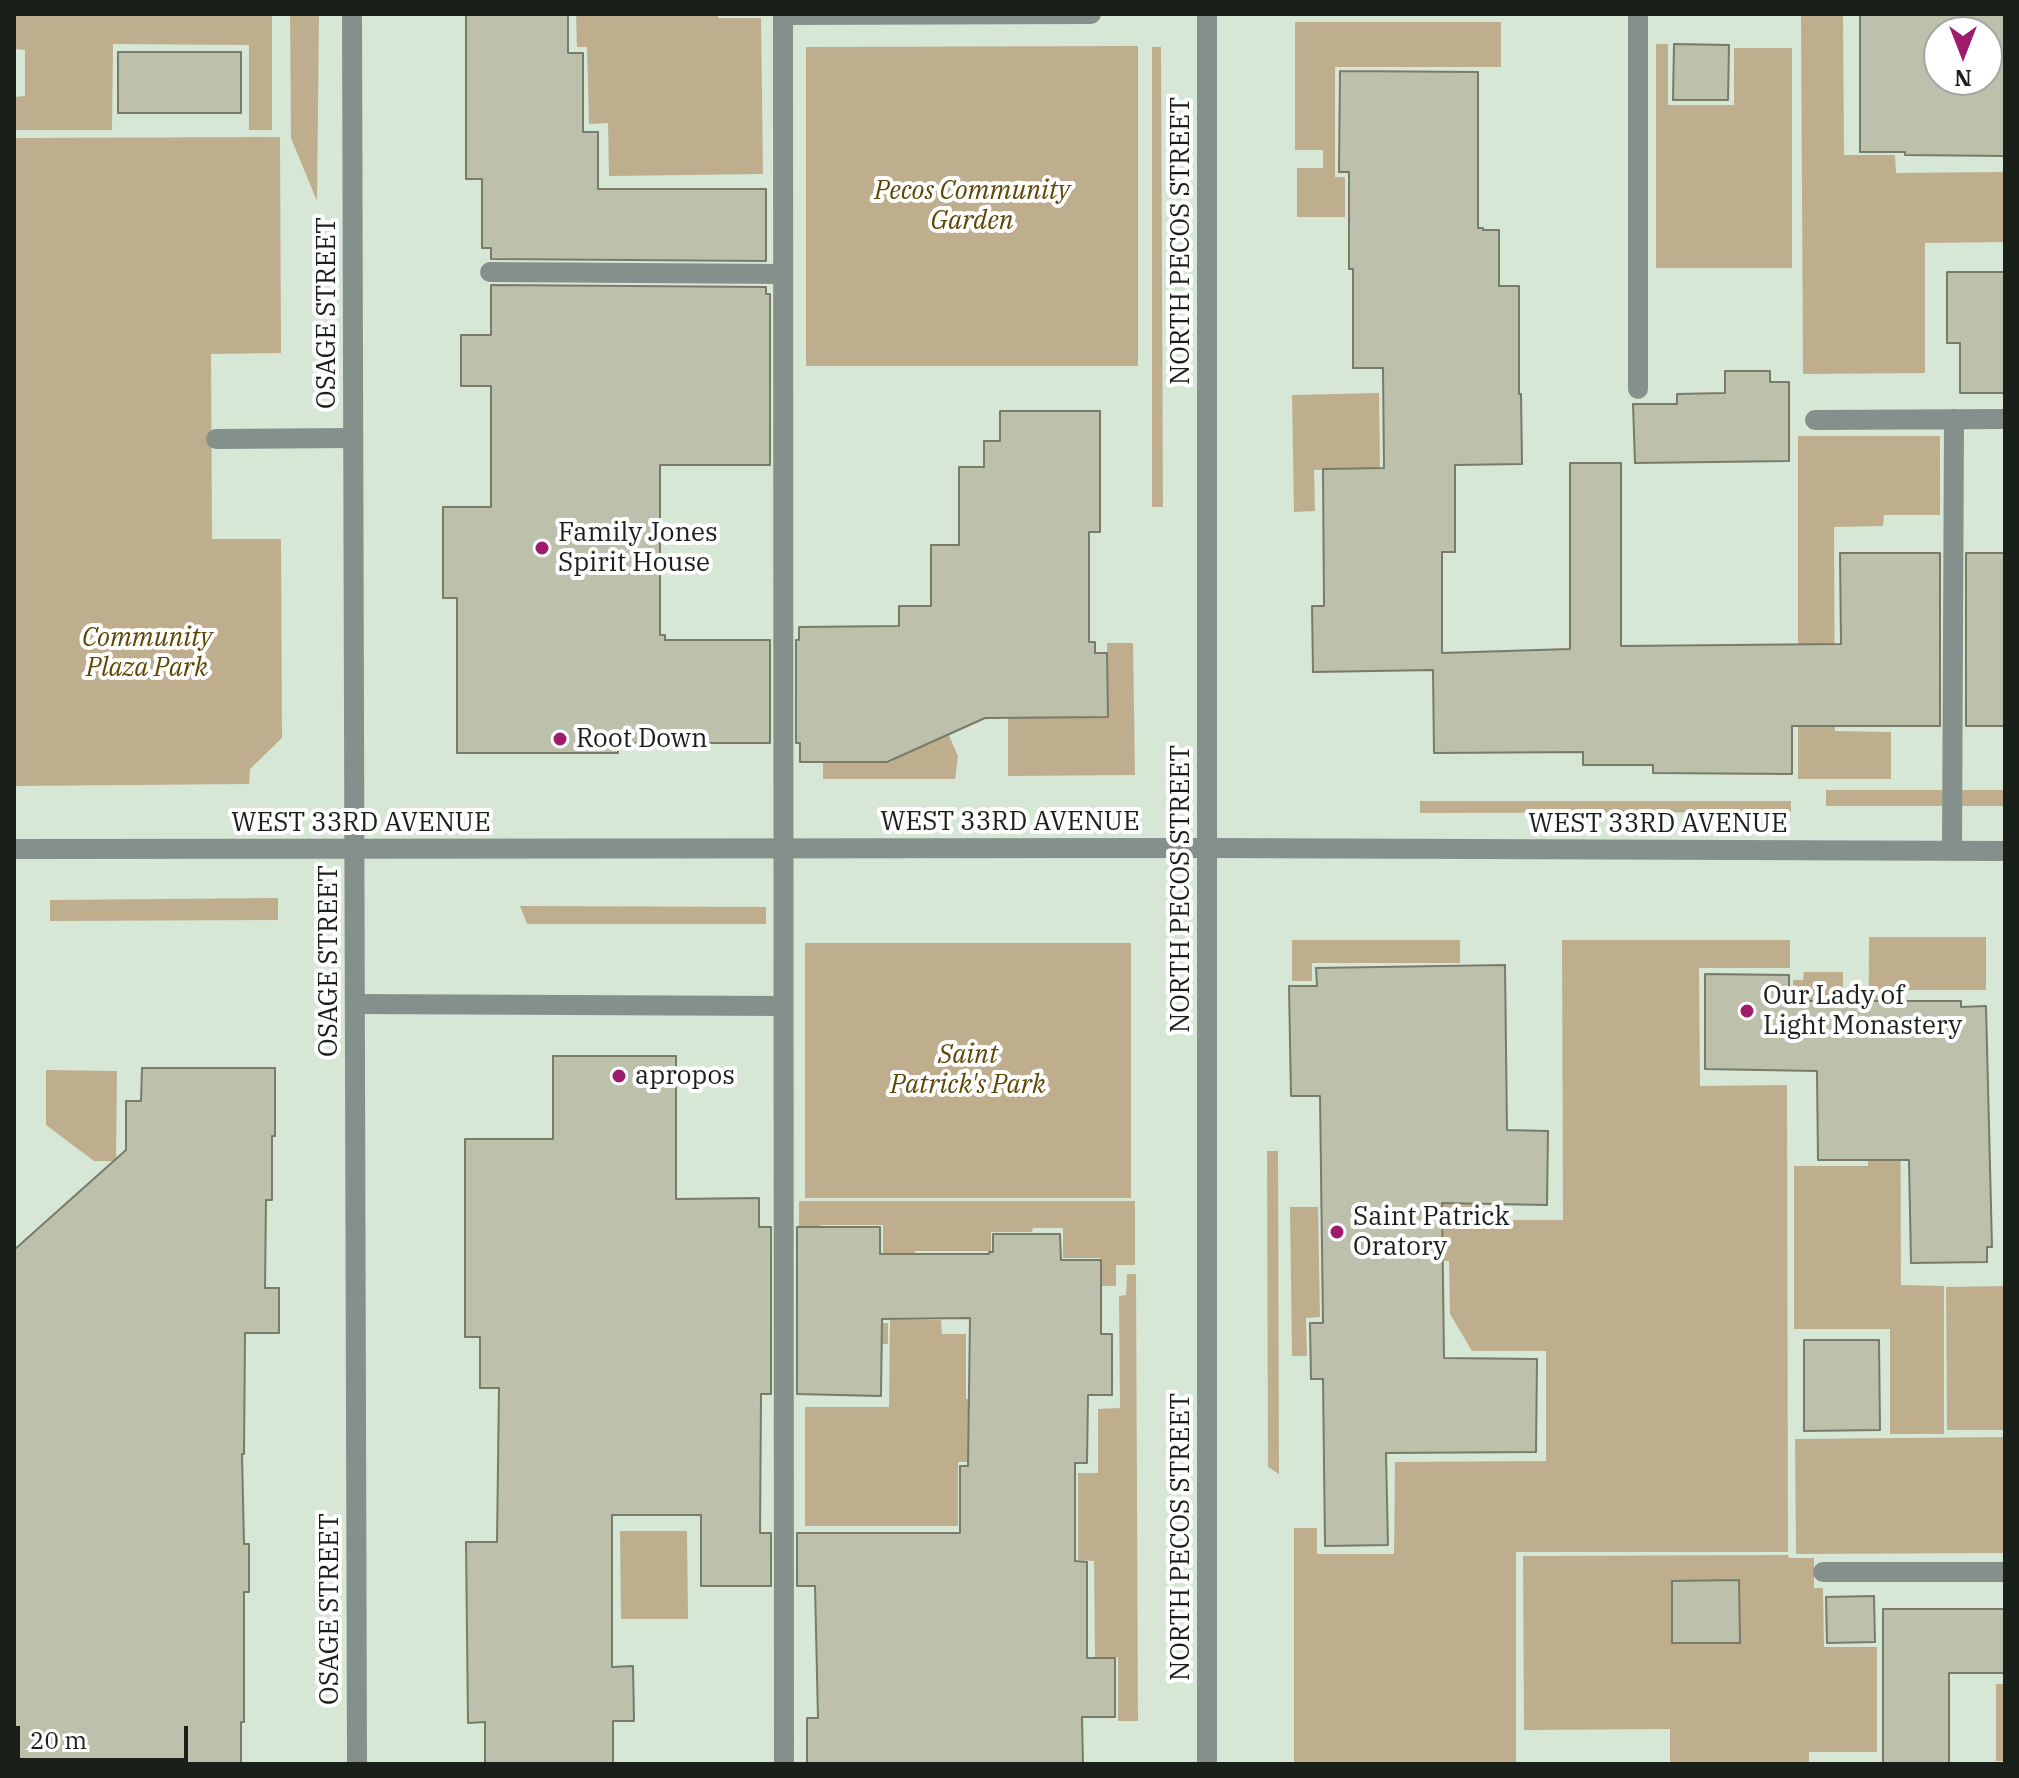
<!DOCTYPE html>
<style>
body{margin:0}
#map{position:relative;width:2019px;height:1778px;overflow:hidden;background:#d6e7d6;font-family:"IBM Plex Serif",serif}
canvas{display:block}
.frame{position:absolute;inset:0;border:16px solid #191f19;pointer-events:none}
.north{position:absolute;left:1923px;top:16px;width:80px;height:80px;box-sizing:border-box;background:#fff;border:2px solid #a3a5a3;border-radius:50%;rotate:180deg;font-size:22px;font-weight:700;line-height:32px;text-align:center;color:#191f19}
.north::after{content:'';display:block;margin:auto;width:28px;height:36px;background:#9f1c6d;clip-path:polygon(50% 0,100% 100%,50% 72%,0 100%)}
.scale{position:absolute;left:16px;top:1726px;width:172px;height:36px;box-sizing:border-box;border:4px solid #191f19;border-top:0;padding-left:10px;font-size:24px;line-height:28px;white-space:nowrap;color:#191f19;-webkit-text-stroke:6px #fff;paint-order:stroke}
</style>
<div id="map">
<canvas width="2019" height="1778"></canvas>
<div class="frame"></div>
<div class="north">N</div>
<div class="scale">20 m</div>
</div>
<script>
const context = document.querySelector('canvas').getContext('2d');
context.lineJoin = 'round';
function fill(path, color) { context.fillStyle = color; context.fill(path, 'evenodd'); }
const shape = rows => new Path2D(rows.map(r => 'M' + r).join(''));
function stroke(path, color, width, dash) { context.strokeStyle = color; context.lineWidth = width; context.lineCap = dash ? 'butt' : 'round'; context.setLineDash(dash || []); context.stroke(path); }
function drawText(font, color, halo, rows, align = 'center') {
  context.font = font + ' "IBM Plex Serif",serif'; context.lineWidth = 8; context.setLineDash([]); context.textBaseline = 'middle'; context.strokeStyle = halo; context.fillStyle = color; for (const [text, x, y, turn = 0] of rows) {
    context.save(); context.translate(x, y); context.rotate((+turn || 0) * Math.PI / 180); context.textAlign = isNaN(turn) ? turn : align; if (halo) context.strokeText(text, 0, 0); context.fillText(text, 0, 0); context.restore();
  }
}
fill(shape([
 [14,14,272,14,272,130,249,130,249,45,113,44,112,130,14,130,14,97,25,96,25,50,14,49],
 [290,14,319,14,317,201,291,138],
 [576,14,718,14,718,18,761,18,763,174,609,176,608,123,589,124,587,47,577,47],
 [1801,14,1843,14,1844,155,1895,155,1896,173,2005,172,2005,242,1925,243,1925,373,1803,374],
 [1295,22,1501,22,1501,67,1335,67,1335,177,1345,177,1345,217,1297,217,1297,168,1323,168,1323,150,1295,150],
 [1656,44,1668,44,1668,105,1734,105,1734,48,1792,48,1792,268,1656,268],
 [1138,46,1138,366,806,366,806,47],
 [1152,47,1161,47,1163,507,1152,507],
 [280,137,281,353,211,354,212,539,281,539,282,738,250,769,249,784,14,786,14,138],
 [1379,393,1380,469,1314,470,1315,511,1294,512,1292,395],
 [1798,436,1940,436,1940,515,1884,515,1883,526,1834,527,1835,731,1891,732,1891,779,1798,779],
 [1107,643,1133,643,1135,775,1008,776,1008,718,1108,717],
 [893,672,921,672,958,756,955,779,823,779,823,762,892,762],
 [1826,790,2005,790,2005,806,1826,806],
 [1420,801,1791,801,1791,812,1420,813],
 [278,898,278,920,50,921,50,900],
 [520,906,766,907,766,924,527,924],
 [1869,937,1986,937,1986,990,1900,990,1901,1285,1944,1286,1944,1434,1890,1434,1890,1329,1794,1329,1794,1166,1868,1166],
 [1292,940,1460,940,1460,963,1312,963,1312,981,1292,981],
 [1562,940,1790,940,1790,968,1699,968,1700,1086,1787,1085,1788,1552,1516,1552,1516,1764,1294,1764,1294,1528,1317,1528,1317,1554,1394,1554,1395,1462,1546,1461,1546,1351,1472,1351,1450,1314,1449,1261,1365,1261,1478,1154,1478,1220,1563,1220],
 [805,943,1131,943,1131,1198,805,1198],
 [1804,972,1843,972,1843,995,1813,996,1814,1055,1793,1055,1793,980,1803,980],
 [46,1070,117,1071,116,1161,94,1161,46,1125],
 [1267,1151,1278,1151,1279,1474,1268,1467],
 [799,1201,1135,1201,1135,1265,1116,1265,1116,1286,1101,1286,1101,1258,1063,1258,1063,1228,1033,1228,1032,1232,991,1232,991,1251,915,1251,915,1317,883,1317,883,1225,820,1225,820,1311,877,1323,888,1323,888,1344,820,1344,799,1334],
 [1290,1207,1318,1207,1320,1317,1306,1318,1307,1356,1292,1356],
 [1127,1274,1136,1274,1138,1721,1118,1721,1118,1657,1095,1658,1094,1561,1078,1560,1078,1473,1098,1473,1098,1409,1120,1408,1119,1296,1126,1295],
 [2005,1286,2005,1430,1947,1430,1946,1287],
 [890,1320,941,1320,942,1334,966,1334,966,1399,990,1400,990,1462,958,1462,958,1526,805,1526,805,1407,889,1407],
 [2005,1437,2005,1553,1796,1554,1795,1439],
 [620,1531,687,1531,688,1619,621,1619],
 [1788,1555,1789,1558,1814,1558,1814,1588,1823,1588,1824,1647,1877,1647,1877,1752,1809,1752,1809,1764,1678,1764,1670,1763,1670,1729,1524,1730,1523,1556],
 [1996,1684,2005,1684,2005,1761,1996,1761]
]), '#bfae8e');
const building = shape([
 [466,14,568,14,568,53,583,53,583,132,598,132,598,189,766,189,766,261,491,259,491,248,482,248,482,179,466,179,466,14],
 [1860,14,2005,14,2005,156,1905,155,1905,152,1860,152,1860,14],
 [1939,32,1987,32,1987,80,1939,80,1939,32],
 [1674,44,1729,45,1728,100,1673,100,1674,44],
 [118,52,241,52,241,113,118,113,118,52],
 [1340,71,1478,72,1478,228,1483,228,1483,230,1499,230,1499,286,1519,286,1519,394,1521,394,1522,464,1455,465,1455,552,1442,552,1442,653,1570,649,1570,463,1621,463,1621,646,1841,644,1840,553,1940,553,1940,726,1792,726,1792,774,1653,773,1653,765,1583,765,1583,752,1434,753,1433,670,1313,672,1312,606,1324,606,1323,469,1384,468,1383,368,1353,368,1353,269,1349,269,1349,172,1339,172,1340,71],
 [1947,272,2005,272,2005,393,1960,393,1960,343,1947,343,1947,272],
 [491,285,766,287,766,294,770,294,770,465,660,465,660,635,665,635,665,640,770,640,770,743,618,743,618,753,457,753,457,598,443,598,443,507,491,507,491,386,461,386,461,335,491,335,491,285],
 [1725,371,1770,371,1770,382,1789,382,1789,461,1635,463,1633,404,1677,404,1677,394,1725,393,1725,371],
 [1000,411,1100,411,1100,532,1089,532,1089,642,1095,642,1095,653,1107,653,1108,717,985,718,887,762,800,762,800,743,796,743,796,640,799,640,799,627,899,626,899,606,931,606,931,545,959,545,959,467,984,467,984,441,1000,441,1000,411],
 [1966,553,2005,553,2005,726,1966,726,1966,553],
 [1505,965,1507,1130,1548,1131,1547,1205,1442,1203,1444,1358,1537,1359,1536,1452,1386,1453,1388,1545,1325,1546,1323,1379,1311,1379,1310,1323,1323,1323,1320,1096,1291,1096,1289,986,1317,986,1316,968,1505,965],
 [1705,974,1789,975,1789,1001,1961,1001,1961,1007,1986,1006,1992,1247,1987,1247,1987,1262,1911,1263,1909,1160,1818,1160,1817,1071,1705,1069,1705,974],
 [553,1056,676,1056,676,1199,759,1198,759,1227,771,1227,771,1394,761,1394,760,1533,771,1533,771,1586,701,1586,701,1515,612,1515,612,1667,633,1666,634,1721,613,1721,613,1764,485,1764,485,1722,468,1723,466,1542,497,1542,499,1388,480,1388,480,1337,465,1337,465,1139,553,1139,553,1056],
 [142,1068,275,1068,275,1136,272,1136,272,1200,266,1200,265,1288,279,1288,279,1333,245,1333,244,1454,242,1454,244,1544,249,1544,249,1592,244,1592,244,1722,241,1722,241,1764,14,1764,14,1250,126,1150,126,1101,141,1101,142,1068],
 [797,1227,880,1227,880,1254,989,1254,989,1252,993,1252,993,1234,1060,1234,1061,1260,1101,1260,1101,1334,1112,1334,1112,1395,1088,1395,1087,1463,1075,1463,1075,1561,1087,1562,1087,1658,1115,1658,1115,1717,1082,1717,1083,1764,807,1764,807,1718,818,1718,815,1586,797,1586,797,1533,960,1533,960,1466,968,1466,970,1318,882,1319,881,1396,797,1394,797,1227],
 [1804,1340,1879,1340,1880,1430,1804,1431,1804,1340],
 [1739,1580,1740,1643,1672,1643,1672,1581,1739,1580],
 [1874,1596,1875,1642,1827,1643,1826,1597,1874,1596],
 [1883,1609,2005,1609,2005,1673,1949,1673,1949,1764,1883,1764,1883,1609]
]);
fill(building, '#bdc1ac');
stroke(building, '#787b68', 2);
stroke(shape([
 [783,14,784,1764],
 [1638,14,1638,389],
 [783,15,1091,14],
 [490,272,783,274],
 [1815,420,2005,419],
 [216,439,353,438],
 [1952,851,1954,419],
 [355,1004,783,1006],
 [1823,1572,2005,1572]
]), '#85908d', 20);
stroke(shape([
 [352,14,357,1764],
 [14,849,1207,848,2005,851]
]), '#85908d', 20);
stroke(shape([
 [1207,14,1207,1764]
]), '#85908d', 20);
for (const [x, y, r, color] of [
 [542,548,8,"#9f1c6d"],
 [560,739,8,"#9f1c6d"],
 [1747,1011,8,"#9f1c6d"],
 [619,1076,8,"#9f1c6d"],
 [1337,1232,8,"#9f1c6d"]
]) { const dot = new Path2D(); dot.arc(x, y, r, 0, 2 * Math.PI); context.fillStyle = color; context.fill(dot); stroke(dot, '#fff', 3); }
drawText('italic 26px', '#5f4504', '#fff', [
 ["Pecos Community",972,191],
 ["Garden",972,221],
 ["Community",147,638],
 ["Plaza Park",147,668],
 ["Saint",968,1055],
 ["Patrick's Park",968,1085]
]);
drawText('26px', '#191f19', '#fff', [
 ["NORTH PECOS STREET",1181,241,-90],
 ["OSAGE STREET",327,313,-90],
 ["WEST 33RD AVENUE",1010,822],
 ["WEST 33RD AVENUE",361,823],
 ["WEST 33RD AVENUE",1658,824],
 ["NORTH PECOS STREET",1181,889,-90],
 ["OSAGE STREET",329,961,-90],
 ["NORTH PECOS STREET",1181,1537,-90],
 ["OSAGE STREET",330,1609,-90]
]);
drawText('26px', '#191f19', '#fff', [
 ["Family Jones",558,533],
 ["Spirit House",558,563],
 ["Root Down",576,739],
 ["Our Lady of",1763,996],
 ["Light Monastery",1763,1026],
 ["apropos",635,1076],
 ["Saint Patrick",1353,1217],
 ["Oratory",1353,1247]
], 'left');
</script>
